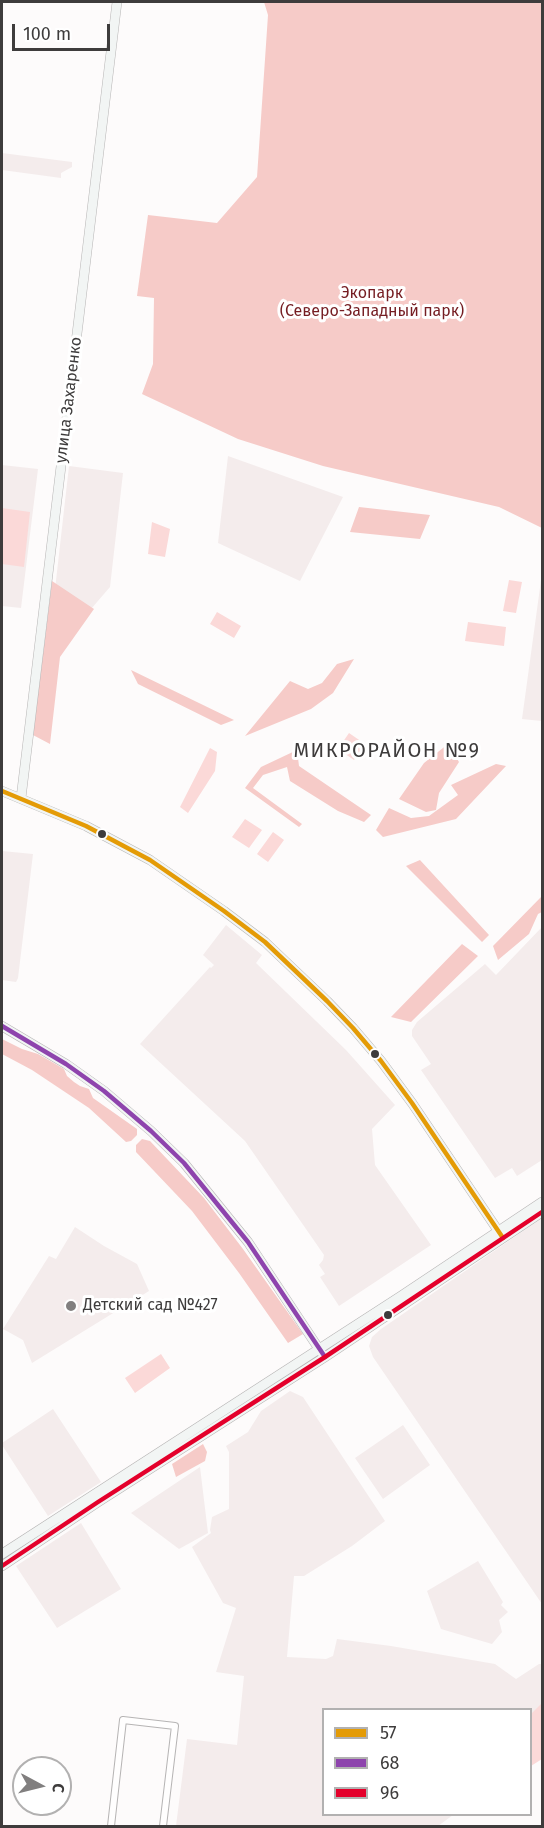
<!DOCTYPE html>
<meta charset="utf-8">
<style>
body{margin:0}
#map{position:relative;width:544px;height:1828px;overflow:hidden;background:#fdfbfb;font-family:"Fira Sans",sans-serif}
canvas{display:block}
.frame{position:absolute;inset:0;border:3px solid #3e3c3c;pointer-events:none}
.legend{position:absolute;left:322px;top:1708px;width:210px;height:108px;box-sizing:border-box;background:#fff;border:2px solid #b2b1b1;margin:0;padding:8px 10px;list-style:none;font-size:18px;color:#3e3c3c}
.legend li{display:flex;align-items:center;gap:12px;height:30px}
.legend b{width:30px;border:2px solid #b2b1b1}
.north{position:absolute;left:12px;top:1756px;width:60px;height:60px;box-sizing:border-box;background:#fff;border:2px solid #b2b1b1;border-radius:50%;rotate:97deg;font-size:16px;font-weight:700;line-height:24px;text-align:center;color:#3e3c3c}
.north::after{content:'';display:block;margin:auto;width:21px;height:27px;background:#817f7f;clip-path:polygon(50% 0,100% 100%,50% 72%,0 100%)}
.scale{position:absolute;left:12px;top:24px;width:98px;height:27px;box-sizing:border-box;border:3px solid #3e3c3c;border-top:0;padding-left:8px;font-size:18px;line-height:21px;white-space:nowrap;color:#3e3c3c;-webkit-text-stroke:4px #fff;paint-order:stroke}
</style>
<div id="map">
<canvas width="544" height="1828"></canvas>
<div class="frame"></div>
<ul class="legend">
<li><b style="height:8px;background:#e49b06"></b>57</li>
<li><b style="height:8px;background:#8e44ad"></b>68</li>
<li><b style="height:8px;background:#e4002b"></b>96</li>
</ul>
<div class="north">С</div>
<div class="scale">100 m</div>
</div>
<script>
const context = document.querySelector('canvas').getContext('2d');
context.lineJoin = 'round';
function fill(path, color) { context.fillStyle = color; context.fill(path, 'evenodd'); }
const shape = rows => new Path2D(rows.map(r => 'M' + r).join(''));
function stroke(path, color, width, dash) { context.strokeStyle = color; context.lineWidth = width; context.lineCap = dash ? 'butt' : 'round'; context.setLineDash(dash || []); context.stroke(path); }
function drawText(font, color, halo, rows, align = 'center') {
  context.font = font + ' "Fira Sans",sans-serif'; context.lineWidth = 6; context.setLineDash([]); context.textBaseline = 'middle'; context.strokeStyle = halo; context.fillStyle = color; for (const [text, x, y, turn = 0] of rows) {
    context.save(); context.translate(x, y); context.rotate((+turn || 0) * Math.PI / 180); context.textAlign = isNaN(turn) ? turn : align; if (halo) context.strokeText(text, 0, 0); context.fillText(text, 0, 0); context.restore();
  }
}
fill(shape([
 [2,153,72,162,72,167,61,173,61,178,2,170],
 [228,456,343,497,300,581,218,543],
 [2,465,38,469,21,608,2,606],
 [69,466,123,473,110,587,47,660],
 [542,573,542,721,522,719],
 [2,851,33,854,18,978,16,982,2,980],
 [226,925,262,955,256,963,346,1050,395,1105,372,1129,375,1165,431,1245,339,1306,320,1277,325,1274,319,1265,323,1260,324,1255,245,1141,140,1044,210,967,211,968,214,965,203,955],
 [542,927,542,1160,517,1176,512,1168,495,1178,421,1070,431,1064,412,1036,412,1030,417,1022,485,964,496,975],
 [542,1218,542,1604,373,1357,369,1346,372,1337,381,1329],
 [75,1227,104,1246,137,1264,149,1291,32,1363,23,1340,3,1329,49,1256,56,1259],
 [290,1391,303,1397,385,1521,352,1546,304,1576,294,1576,287,1657,326,1659,333,1656,337,1639,391,1646,495,1664,516,1679,539,1664,542,1664,542,1706,531,1716,530,1710,324,1710,324,1814,453,1815,438,1826,176,1826,187,1739,237,1745,244,1676,216,1672,236,1608,223,1603,192,1547,211,1533,210,1530,212,1517,229,1509,229,1452,226,1446,248,1432,261,1411],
 [53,1409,101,1482,48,1516,2,1445,2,1443],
 [403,1425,430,1465,383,1499,355,1458],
 [200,1467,208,1533,179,1549,131,1513],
 [81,1523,121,1589,57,1628,16,1566],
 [478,1561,503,1602,501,1605,508,1612,499,1620,502,1632,492,1644,441,1629,427,1591]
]), '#f4ecec');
fill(shape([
 [2,508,30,512,24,567,2,564],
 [152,522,170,529,165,557,148,554],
 [509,580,522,582,516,613,503,611],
 [217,612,241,626,234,638,210,624],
 [468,622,506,627,504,646,465,641],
 [349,733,365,744,354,760,338,749],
 [210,748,217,752,215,771,188,813,180,807],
 [245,819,262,830,249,848,232,837],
 [273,832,284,840,268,862,257,854],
 [161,1354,170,1368,135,1393,125,1378],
 [542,1703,542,1759,531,1766,531,1714]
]), '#fbd9d8');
fill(shape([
 [264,2,542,2,542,528,499,507,323,466,238,439,142,394,153,364,154,298,137,296,148,215,217,223,257,177,268,15],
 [359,507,430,515,420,539,350,532],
 [52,581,94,609,60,657,50,744,33,735],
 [354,659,333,693,311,709,245,736,290,681,308,689,322,683,337,664],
 [131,670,234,720,221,725,138,684],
 [448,744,459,762,439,793,436,810,426,812,399,799,424,763],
 [297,750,299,766,371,815,364,822,338,811,290,781,287,767,263,775,253,788,302,824,299,827,245,788,261,767],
 [496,764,506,766,456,819,383,837,376,830,389,808,411,818,429,816,458,795,451,785],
 [420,860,489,935,482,942,406,866],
 [542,896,542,912,538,914,529,934,498,960,493,946],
 [462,944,478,956,411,1022,391,1017],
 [2,1039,22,1049,38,1054,64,1069,67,1076,74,1082,80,1086,89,1089,93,1098,137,1129,137,1135,131,1141,126,1142,89,1108,32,1070,2,1054],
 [142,1139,150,1141,204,1198,243,1249,303,1334,288,1343,239,1273,192,1211,136,1152,136,1145],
 [203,1444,207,1452,205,1461,176,1477,172,1464]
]), '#f6cbc8');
const street = shape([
 [111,1826,123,1720,175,1726,163,1826]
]);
const secondary = shape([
 [2,791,86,826,150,860,224,911,265,942,327,1001,353,1028,381,1061,412,1103,503,1238],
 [21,798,117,2],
 [2,1026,66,1064,104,1091,151,1131,184,1163,248,1242,321,1352],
 [2,1554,401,1296,542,1202],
 [2,1566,98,1502,325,1357,542,1212]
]);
stroke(street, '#b6b4b4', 8);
stroke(secondary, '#b6b4b4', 10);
stroke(street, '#fffefe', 6);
stroke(secondary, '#f2f5f4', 9);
stroke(shape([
 [2,791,86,826,150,860,224,911,265,942,327,1001,353,1028,381,1061,412,1103,503,1238]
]), '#e49b06', 4.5);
stroke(shape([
 [2,1026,66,1064,104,1091,151,1131,184,1163,248,1242,325,1357]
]), '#8e44ad', 4.5);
stroke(shape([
 [2,1566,98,1502,325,1357,542,1212]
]), '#e4002b', 4.5);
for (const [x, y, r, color] of [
 [102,834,5,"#3e3c3c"],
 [375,1054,5,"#3e3c3c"],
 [71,1306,6,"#817f7f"],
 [388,1315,5,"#3e3c3c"]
]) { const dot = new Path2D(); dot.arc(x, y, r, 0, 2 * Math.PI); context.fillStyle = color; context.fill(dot); stroke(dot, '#fff', 2); }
drawText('16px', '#751d22', '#fff', [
 ["Экопарк",372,294],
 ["(Северо-Западный парк)",372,312]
]);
drawText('16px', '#3e3c3c', '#fff', [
 ["улица Захаренко",69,400,-83]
]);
drawText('16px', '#3e3c3c', '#fff', [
 ["Детский сад №427",83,1306]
], 'left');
context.letterSpacing = '1.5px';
drawText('20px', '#3e3c3c', '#fff', [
 ["МИКРОРАЙОН №9",387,751]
]);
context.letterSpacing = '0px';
</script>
